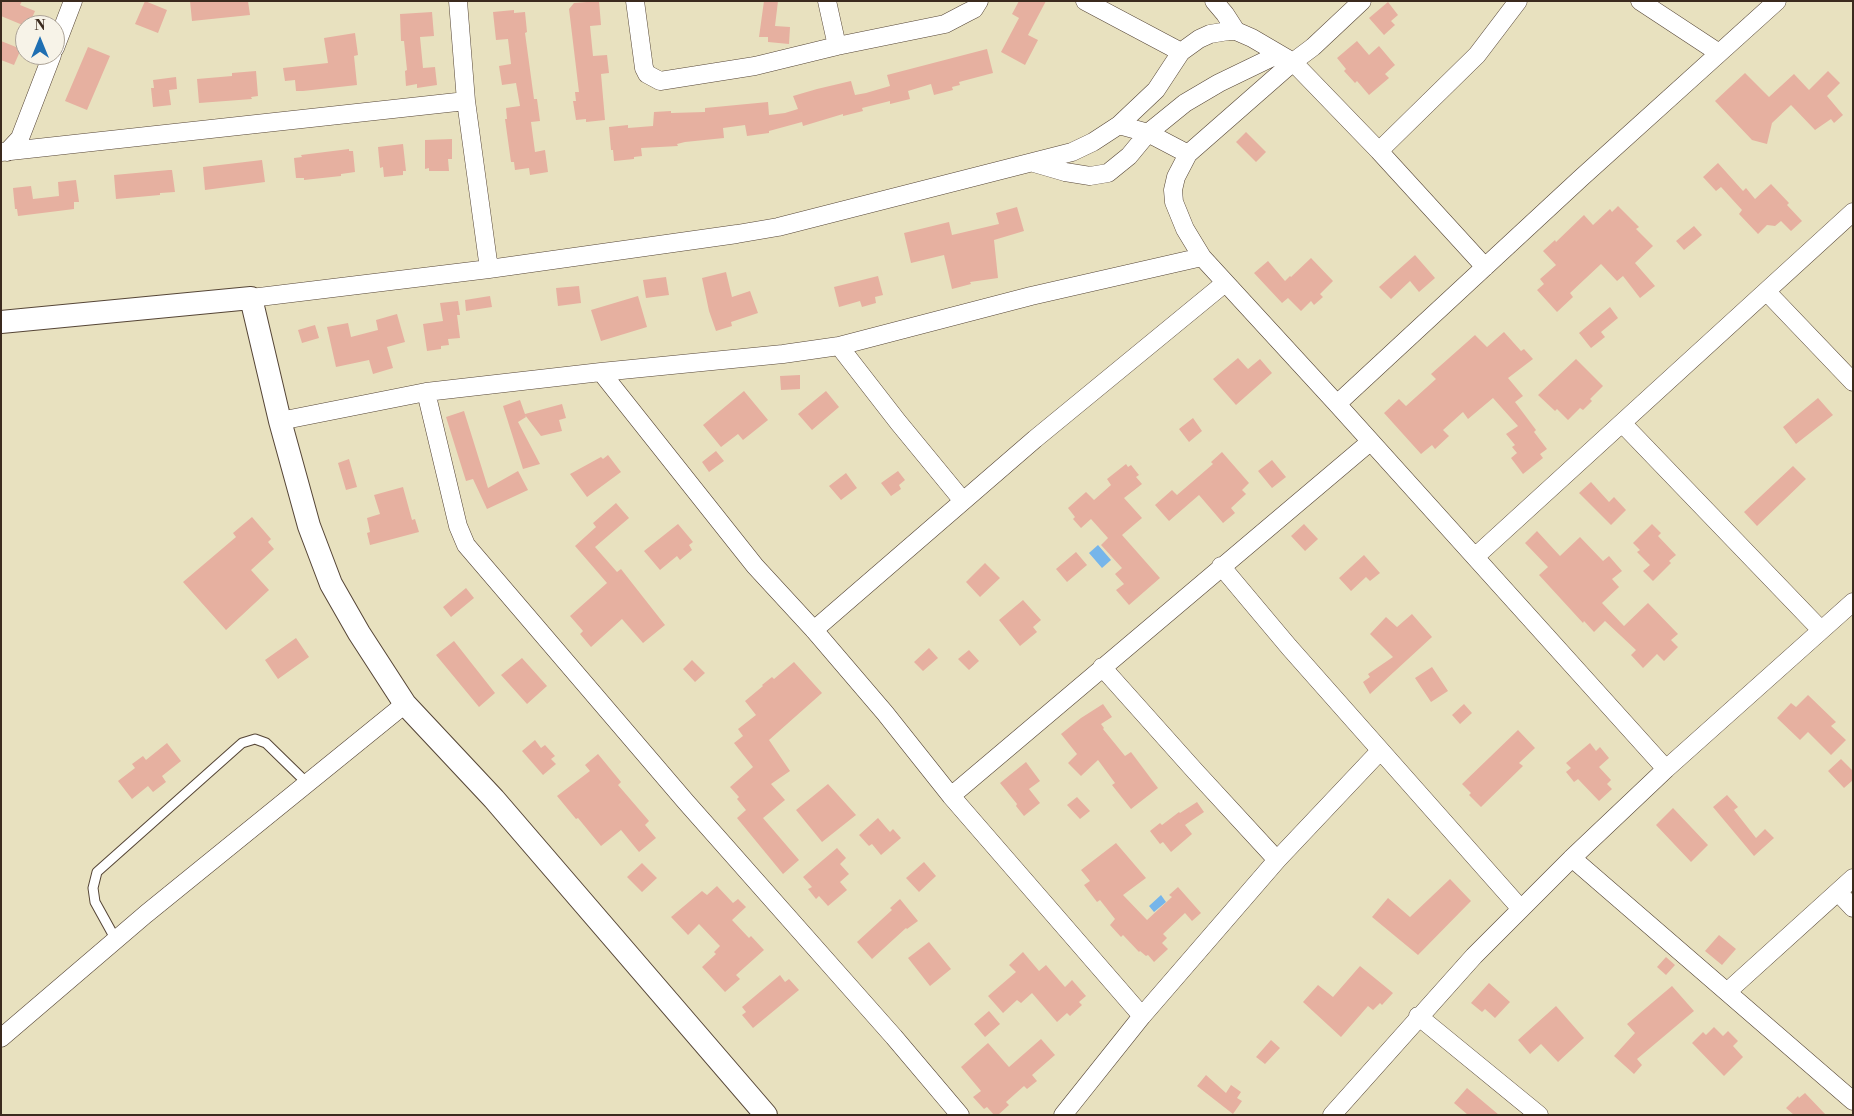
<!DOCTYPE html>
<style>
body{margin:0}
#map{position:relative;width:1854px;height:1116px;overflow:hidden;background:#e8e1bf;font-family:"Libre Bodoni",serif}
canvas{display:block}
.frame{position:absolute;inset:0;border:2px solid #3b2a1e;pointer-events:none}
.north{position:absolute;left:15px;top:15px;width:50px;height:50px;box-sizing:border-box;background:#f7f3e8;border:1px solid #aca397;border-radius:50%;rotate:0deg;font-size:14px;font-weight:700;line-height:20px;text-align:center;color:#3b2a1e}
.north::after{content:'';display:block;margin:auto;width:18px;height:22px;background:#1f6fb2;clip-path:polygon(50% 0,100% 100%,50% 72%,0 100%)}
</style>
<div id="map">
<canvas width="1854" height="1116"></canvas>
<div class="frame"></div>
<div class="north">N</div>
</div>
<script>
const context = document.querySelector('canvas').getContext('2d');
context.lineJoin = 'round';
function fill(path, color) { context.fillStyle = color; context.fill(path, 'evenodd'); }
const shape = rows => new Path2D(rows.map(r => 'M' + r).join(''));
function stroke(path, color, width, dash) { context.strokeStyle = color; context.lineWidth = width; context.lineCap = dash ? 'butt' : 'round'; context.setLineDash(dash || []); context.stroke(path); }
fill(shape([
 [1098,545,1111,560,1102,568,1089,553],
 [1161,895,1166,902,1154,912,1149,906]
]), '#76b5ea');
fill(shape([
 [1,1,22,1,20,5,35,11,29,25,25,26,1,16],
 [145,1,167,10,158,33,135,24],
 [190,1,248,1,250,15,192,21],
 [599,1,601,25,590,26,593,56,607,55,609,73,601,74,605,120,586,122,586,119,576,120,573,101,576,101,575,92,579,92,569,9,574,3],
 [764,1,778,1,775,26,790,27,789,44,768,42,768,37,759,37],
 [1019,1,1046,1,1028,35,1038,40,1025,65,1001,52,1019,18,1012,14],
 [1388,2,1398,15,1391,21,1395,25,1384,35,1369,18],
 [514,10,514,13,525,12,527,32,525,33,534,99,537,99,540,121,531,122,535,152,545,150,548,172,530,175,529,168,515,170,514,162,511,162,505,119,507,119,506,108,520,106,516,83,502,85,499,66,511,64,508,39,496,40,493,12],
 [432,12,434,36,420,37,423,68,435,67,437,85,417,88,417,84,406,86,405,71,407,70,404,41,401,41,400,14],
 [355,33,358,55,354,56,357,85,303,91,296,91,295,80,285,81,283,68,328,63,324,38],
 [1,41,21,49,14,65,1,60],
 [1357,41,1369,55,1379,46,1395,65,1385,74,1389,78,1369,95,1357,81,1355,83,1344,71,1346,69,1337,58],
 [88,47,110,56,87,110,65,101],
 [987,49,993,73,959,82,960,85,952,87,953,90,934,95,931,84,908,91,910,99,890,104,890,101,862,108,863,111,843,116,843,114,803,126,802,122,769,131,769,133,747,136,745,125,723,128,724,138,685,142,677,144,678,146,641,148,642,156,634,157,634,159,614,161,613,150,611,150,609,127,628,125,628,128,653,126,654,112,671,111,671,113,705,112,705,108,768,102,769,115,785,113,798,109,793,96,817,89,851,81,855,95,866,93,890,86,887,75],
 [256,71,258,96,251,97,252,99,199,103,197,79,232,76,232,73],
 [1828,71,1840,83,1827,96,1843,115,1834,123,1831,119,1815,130,1791,105,1772,123,1767,144,1752,140,1715,101,1745,73,1769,97,1794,74,1809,90],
 [176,77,177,89,169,90,171,105,153,107,151,88,154,88,153,80],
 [1246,132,1266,152,1256,162,1236,142],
 [452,139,452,159,448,159,449,171,429,171,429,168,425,169,425,140],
 [403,144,406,171,403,171,403,175,384,177,383,167,380,168,378,147],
 [349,149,349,151,353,151,355,172,341,174,341,176,304,180,304,178,296,178,294,158,302,157,301,155],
 [262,160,265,182,205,190,203,167],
 [1718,163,1743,191,1746,188,1755,199,1771,184,1789,203,1787,205,1802,221,1791,231,1781,221,1775,226,1767,225,1758,234,1739,214,1742,210,1721,187,1716,191,1703,177],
 [169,170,172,170,175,192,160,193,160,195,116,199,114,175],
 [76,180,79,202,74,202,74,209,18,216,17,209,15,209,13,188,31,186,33,199,59,196,58,182],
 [1618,206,1639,227,1636,229,1653,246,1635,263,1655,286,1640,298,1623,276,1617,281,1601,264,1570,293,1573,297,1557,312,1537,290,1544,284,1540,279,1556,265,1543,251,1555,240,1556,242,1584,215,1593,225,1610,209,1612,212],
 [1017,207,1024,231,994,240,998,278,970,282,971,284,952,289,944,255,911,263,904,233,949,222,952,235,999,224,996,213],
 [1694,226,1702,235,1684,250,1676,241],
 [1415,255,1435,278,1419,292,1410,281,1391,299,1379,287],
 [1311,258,1333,281,1320,294,1323,297,1314,305,1311,301,1301,311,1288,298,1282,303,1254,273,1268,261,1285,281,1290,276,1291,277],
 [726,272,732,297,750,291,758,313,731,322,732,326,716,331,709,311,702,278],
 [878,276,883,295,875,297,876,303,862,307,860,301,839,307,834,287],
 [666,277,669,295,646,298,643,280],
 [579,286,581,303,558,306,556,288],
 [490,296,492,307,466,311,465,300],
 [638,296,647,327,601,341,591,310],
 [458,301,460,315,457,315,460,338,448,339,449,345,441,346,441,349,427,351,423,324,443,321,440,303],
 [1610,307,1618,318,1601,332,1605,337,1591,348,1579,333],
 [397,314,405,342,387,347,393,368,373,374,369,360,336,367,327,327,348,323,351,337,378,330,376,320],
 [315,325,319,338,302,343,298,330],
 [1504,332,1521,351,1524,349,1533,359,1508,378,1523,396,1515,402,1536,430,1534,432,1547,449,1540,454,1543,458,1523,474,1511,458,1517,453,1512,447,1515,445,1506,434,1518,426,1493,398,1468,419,1463,412,1443,430,1449,436,1435,449,1432,445,1421,454,1384,413,1399,399,1406,406,1436,379,1431,374,1475,335,1487,347],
 [1238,358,1248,369,1260,359,1272,373,1236,405,1213,379],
 [1576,359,1603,386,1590,399,1592,401,1583,410,1580,408,1568,420,1557,409,1555,411,1538,395],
 [800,375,800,389,781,390,780,376],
 [744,391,768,420,743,440,738,434,721,447,703,425],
 [826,391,839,407,812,430,798,414],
 [1818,398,1833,415,1796,444,1783,427],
 [520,400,525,414,562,404,566,418,559,420,562,431,541,436,525,415,526,417,518,422,540,464,523,469,503,406],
 [464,411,488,488,518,471,528,490,487,509,473,479,466,481,446,417],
 [1193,418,1202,431,1189,442,1179,429],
 [716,451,724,461,709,472,702,462],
 [1222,452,1249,483,1242,490,1246,494,1231,508,1235,513,1223,523,1199,495,1169,521,1155,505,1172,490,1177,495,1213,464,1211,462],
 [608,455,621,472,587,497,570,474,601,457,603,459],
 [349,459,357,487,346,490,338,463],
 [1272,460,1286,477,1272,488,1258,471],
 [1126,464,1128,467,1131,465,1139,475,1136,477,1142,484,1124,498,1142,518,1122,535,1160,578,1129,605,1116,590,1124,584,1115,574,1122,568,1101,545,1108,538,1091,519,1081,528,1073,519,1075,517,1068,508,1086,492,1094,500,1111,485,1107,479],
 [1793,466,1806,479,1757,526,1744,512],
 [898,471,905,480,899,485,901,489,891,496,881,483],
 [846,473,857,488,841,500,829,486],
 [1591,482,1609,502,1614,497,1626,510,1611,525,1579,493],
 [403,487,412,520,415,519,419,532,370,545,367,533,370,532,367,518,380,514,374,495],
 [616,503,629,518,595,547,617,572,621,569,665,625,643,643,622,619,591,647,580,634,583,631,570,616,607,583,575,546,596,527,593,523],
 [252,517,271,539,268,542,274,549,251,570,269,590,226,630,183,582,236,537,233,533],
 [678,524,693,542,689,545,692,550,680,560,677,556,660,570,644,551],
 [1304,524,1318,539,1305,551,1291,536],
 [1652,524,1661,533,1658,536,1676,555,1669,561,1671,563,1653,581,1643,571,1650,565,1637,552,1640,550,1633,543],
 [1537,531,1560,556,1580,537,1603,561,1609,556,1622,571,1612,579,1619,587,1602,603,1624,626,1648,603,1678,634,1671,640,1678,647,1664,661,1657,654,1643,668,1631,655,1636,650,1605,621,1594,632,1584,621,1583,623,1539,575,1548,567,1525,543],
 [1076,552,1087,565,1067,582,1056,569],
 [1364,555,1380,573,1370,581,1366,577,1351,591,1339,578],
 [985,563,1000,578,980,597,966,582],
 [466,588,474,598,451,617,443,607],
 [1023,600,1041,620,1033,627,1037,632,1020,646,999,620],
 [1412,614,1432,637,1370,694,1363,682,1370,677,1368,674,1393,657,1370,634,1386,617,1397,627],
 [296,638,309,657,278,679,265,660],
 [454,641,495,693,479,707,436,655],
 [929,648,938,658,923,671,914,662],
 [969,650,979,661,969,670,958,659],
 [522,658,547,686,527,704,501,675],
 [692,660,705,673,695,682,683,669],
 [794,662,822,693,769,740,790,771,771,784,785,800,763,818,799,860,783,874,737,818,746,810,737,799,739,797,730,787,753,767,734,743,743,736,738,729,756,715,745,701,763,686,762,685,772,677,774,679],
 [1432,667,1448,691,1431,702,1415,678],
 [1808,695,1836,722,1831,726,1846,740,1831,755,1808,732,1800,740,1777,718,1791,703,1796,707],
 [1103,704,1112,717,1101,724,1104,728,1103,729,1125,756,1131,752,1158,788,1131,809,1112,785,1115,783,1098,760,1081,776,1068,763,1077,754,1061,734,1081,718],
 [1464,704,1472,713,1460,724,1452,715],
 [1518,730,1535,748,1519,763,1523,766,1481,807,1469,795,1471,793,1462,784],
 [535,740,541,748,545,745,555,756,551,759,556,764,543,775,522,751],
 [167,743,181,761,162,776,166,782,153,792,148,786,132,799,118,781,135,768,132,764,143,756,146,760],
 [1590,743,1596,751,1600,747,1609,758,1599,767,1611,780,1607,784,1612,789,1599,801,1578,779,1574,782,1566,772,1571,768,1566,763],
 [598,754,621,782,618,785,649,821,645,825,656,838,639,852,621,830,601,846,578,818,576,819,557,796,590,771,585,765],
 [1841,759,1853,771,1853,780,1844,788,1828,771],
 [1026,762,1040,781,1029,789,1040,803,1024,816,1016,806,1017,804,1000,783],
 [828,784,856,815,822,842,796,810],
 [1727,795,1738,807,1734,810,1756,838,1765,829,1774,838,1754,856,1713,807],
 [1077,797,1090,811,1080,819,1067,805],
 [1197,802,1204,812,1185,825,1192,834,1171,852,1163,842,1160,844,1150,831,1160,823,1162,825,1179,812,1180,813],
 [1673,808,1708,845,1691,862,1656,825],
 [878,818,890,832,893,829,901,838,881,855,872,844,869,846,859,835],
 [1116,843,1146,878,1123,895,1147,920,1172,897,1169,895,1178,887,1201,913,1192,921,1185,913,1163,934,1167,938,1162,943,1168,949,1154,962,1148,955,1146,956,1140,951,1139,952,1123,935,1121,937,1110,925,1115,919,1100,900,1097,902,1084,885,1090,881,1081,870],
 [837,848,846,858,840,864,849,874,840,882,847,890,828,906,819,896,816,899,808,889,812,887,803,877],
 [924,862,936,876,919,892,906,878],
 [642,863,657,878,642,892,627,877],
 [1450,879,1471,901,1418,955,1372,917,1388,898,1410,917],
 [717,886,733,903,738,899,746,907,732,920,749,938,751,936,764,950,736,975,740,979,725,992,702,967,716,954,714,952,720,946,699,924,688,935,671,917,702,891,707,895],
 [900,899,918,921,907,929,906,928,872,959,857,942,892,910,890,908],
 [1719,935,1736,949,1722,965,1705,951],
 [929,942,951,969,930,986,908,958],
 [1023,952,1039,971,1046,965,1065,987,1072,980,1086,996,1079,1002,1082,1005,1070,1016,1067,1013,1057,1022,1032,993,1021,1003,1017,1000,1003,1013,988,996,1016,972,1009,965],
 [1666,957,1675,965,1666,975,1657,967],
 [1360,966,1393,993,1382,1005,1380,1003,1373,1010,1368,1006,1341,1037,1303,1002,1318,985,1333,997],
 [780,975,785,982,789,979,799,990,753,1028,742,1015,746,1012,742,1007],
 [1489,983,1510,1002,1495,1018,1485,1009,1482,1012,1471,1003],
 [1672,986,1694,1011,1637,1059,1642,1065,1634,1074,1614,1056,1635,1033,1627,1024],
 [1556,1006,1584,1038,1558,1062,1541,1044,1530,1054,1518,1040],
 [989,1011,1000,1024,985,1037,974,1024],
 [1714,1027,1723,1036,1728,1031,1738,1041,1733,1046,1743,1057,1724,1076,1692,1043,1703,1032,1706,1035],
 [1041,1039,1055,1055,1032,1075,1037,1081,1027,1089,1024,1086,1006,1102,1009,1105,998,1115,994,1115,987,1107,984,1109,973,1097,981,1091,961,1067,988,1043,1009,1067],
 [1271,1040,1280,1048,1265,1064,1256,1057],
 [1206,1075,1226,1093,1231,1085,1241,1092,1237,1098,1242,1101,1233,1114,1197,1086],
 [1467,1088,1499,1115,1468,1115,1454,1103],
 [1805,1093,1826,1115,1794,1115,1786,1108,1798,1096,1799,1098]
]), '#e6b0a0');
const service = shape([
 [116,940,95,902,93,888,97,872,242,743,255,739,266,743,307,783]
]);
const minor = shape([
 [458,1,466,101,489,269],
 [635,1,644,68,647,74,660,81,755,66,837,46,945,24,966,13,974,9,979,1],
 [827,1,837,46],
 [1085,1,1181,52],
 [1214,1,1225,14,1236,31],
 [1362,1,1313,47,1293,62,1188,154,1176,177,1173,190,1174,202,1185,229,1202,257,1337,404,1666,769],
 [1640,1,1719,53],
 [55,48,73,1],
 [1119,125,1148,133,1188,154],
 [1379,151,1477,55,1518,1],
 [1,152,466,101],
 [7,152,20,138,52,55],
 [1034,163,1065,172,1090,176,1108,173,1129,156,1148,133,1185,103,1219,83,1279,54],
 [1767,292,1853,382],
 [251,298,489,269,737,234,778,227,1072,152,1093,142,1119,125,1156,90,1181,52,1199,39,1210,34,1228,31,1236,31,1252,38,1293,62,1379,151,1485,267],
 [839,346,898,422,963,501],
 [601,372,755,566,814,630,885,713,951,796,1142,1016],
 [426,392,458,526,466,545,686,802,894,1037,960,1115],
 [1337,404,1581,178,1777,1],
 [280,421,426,392,601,372,783,354,839,346,1031,296,1202,257],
 [1622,423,1821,630],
 [1475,557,1853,212],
 [1221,566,1289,647,1521,909],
 [814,630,1035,439,1225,283],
 [1102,667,1195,771,1277,860],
 [951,796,1370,442],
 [1572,858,1853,1101],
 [1838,892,1853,908],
 [1727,992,1853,878],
 [1418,1016,1539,1115],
 [1,1038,146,914,405,704],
 [1063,1115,1142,1016,1277,860,1380,751],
 [1332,1115,1474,956,1572,858,1666,769,1853,602]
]);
const tertiary = shape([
 [1,322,251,298,280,421,309,526,331,584,359,633,405,704,494,799,766,1115]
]);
stroke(service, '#554536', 11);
stroke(minor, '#554536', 19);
stroke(tertiary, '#554536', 24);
stroke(service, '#fff', 9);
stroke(minor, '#fff', 18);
stroke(tertiary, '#fff', 22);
</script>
